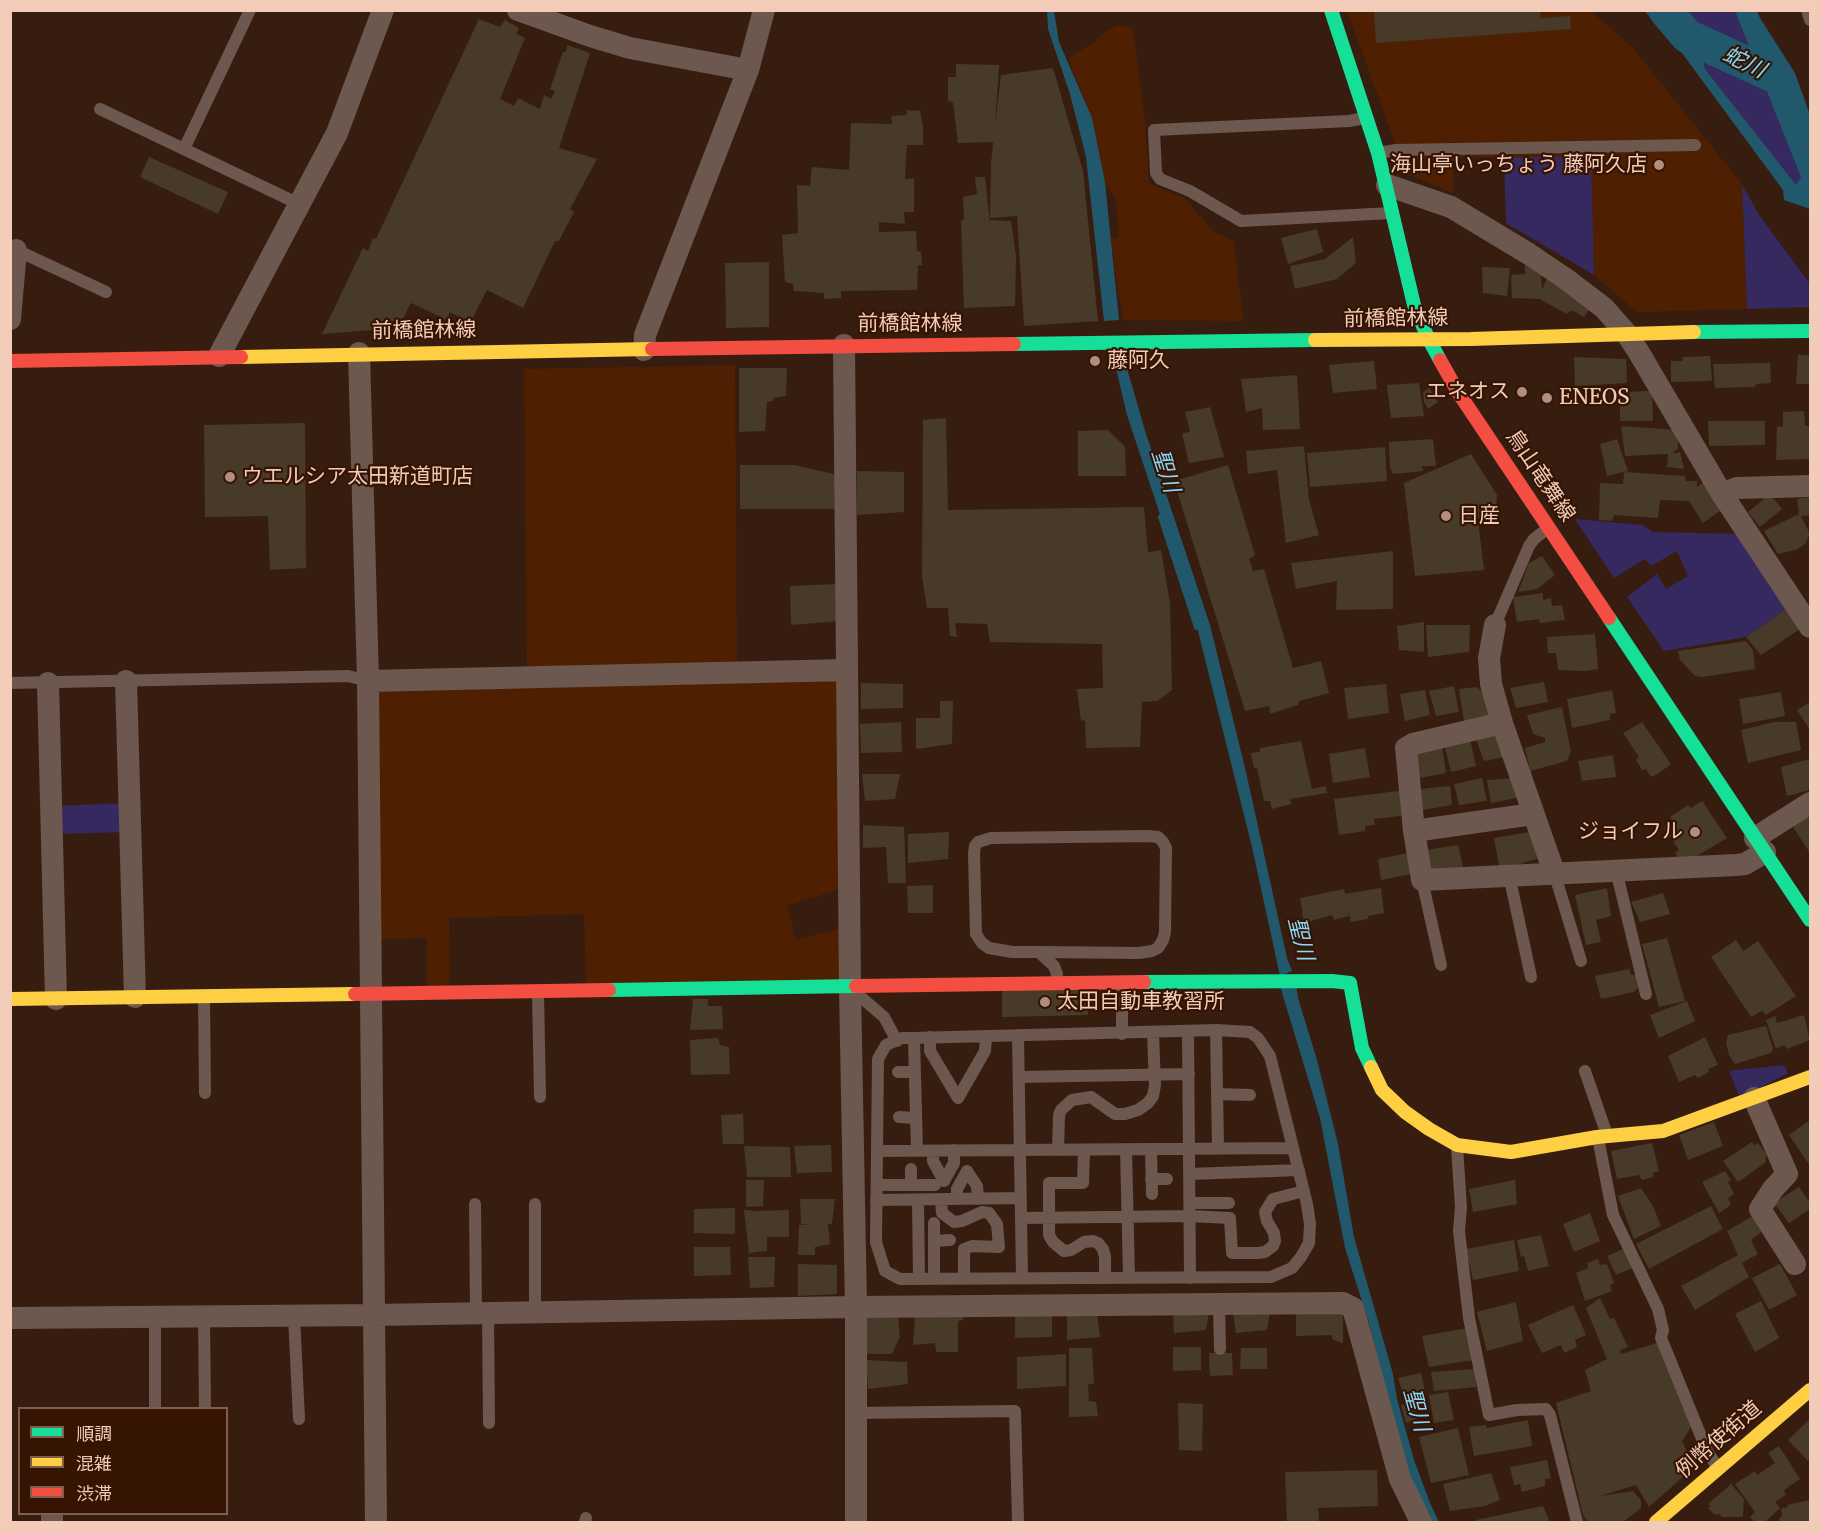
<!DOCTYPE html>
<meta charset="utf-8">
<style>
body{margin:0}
#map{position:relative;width:1821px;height:1533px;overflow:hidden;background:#371d10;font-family:Merriweather,"Noto Sans JP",serif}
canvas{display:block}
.frame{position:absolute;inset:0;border:12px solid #f2cbb9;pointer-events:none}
.legend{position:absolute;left:18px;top:1407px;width:210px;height:108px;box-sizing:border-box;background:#351403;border:2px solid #815d4c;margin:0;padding:8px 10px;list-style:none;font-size:18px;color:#f2cbb9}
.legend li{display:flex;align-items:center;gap:12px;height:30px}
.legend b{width:30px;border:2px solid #815d4c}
</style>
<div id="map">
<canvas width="1821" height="1533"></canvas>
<div class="frame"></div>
<ul class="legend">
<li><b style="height:8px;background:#16e098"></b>順調</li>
<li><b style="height:8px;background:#ffcf43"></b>混雑</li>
<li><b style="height:8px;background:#f24e42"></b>渋滞</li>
</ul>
</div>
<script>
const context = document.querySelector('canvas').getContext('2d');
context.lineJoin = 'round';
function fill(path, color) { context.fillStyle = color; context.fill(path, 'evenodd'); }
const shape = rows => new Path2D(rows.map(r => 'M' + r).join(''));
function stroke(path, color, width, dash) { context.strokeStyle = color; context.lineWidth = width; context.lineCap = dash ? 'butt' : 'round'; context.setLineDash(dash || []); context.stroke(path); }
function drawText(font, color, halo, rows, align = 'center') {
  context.font = font + ' Merriweather,"Noto Sans JP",serif'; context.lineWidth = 4.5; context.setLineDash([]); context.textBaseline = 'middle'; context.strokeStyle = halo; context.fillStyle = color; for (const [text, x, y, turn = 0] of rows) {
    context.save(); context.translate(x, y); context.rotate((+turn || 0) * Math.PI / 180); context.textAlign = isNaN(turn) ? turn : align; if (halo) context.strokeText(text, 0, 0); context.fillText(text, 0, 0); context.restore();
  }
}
fill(shape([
 [1347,11,1591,11,1632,47,1742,184,1747,309,1637,312,1594,275,1590,157,1453,157,1453,193,1406,173],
 [1119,25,1133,28,1145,123,1149,184,1184,198,1213,231,1234,241,1243,321,1123,320,1110,238,1119,237,1116,199,1105,182,1092,118,1068,58,1093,43,1107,30],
 [735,365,737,666,841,678,846,887,787,906,796,940,844,927,846,979,586,986,584,914,449,918,450,987,427,988,427,938,378,939,375,695,380,690,527,671,524,369]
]), '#4f1f02');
fill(shape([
 [1677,11,1735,11,1802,177,1796,186,1705,69,1702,55,1707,45,1687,28],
 [1504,157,1591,157,1594,275,1506,223],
 [1742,184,1759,215,1810,284,1810,307,1747,309],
 [1575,519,1643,525,1653,532,1742,534,1790,606,1746,637,1664,651,1627,597,1657,574,1666,589,1688,576,1677,551,1651,566,1645,559,1614,578],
 [130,803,131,832,52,834,51,806],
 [1784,1065,1788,1073,1740,1098,1729,1071]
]), '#362960');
fill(shape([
 [1047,11,1054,11,1059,42,1092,118,1105,182,1119,320,1104,321,1086,157,1070,94,1048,29],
 [1644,11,1677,11,1687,28,1708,45,1702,55,1705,69,1796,185,1801,177,1735,11,1757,11,1760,18,1795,73,1810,115,1810,209,1784,200,1783,190,1665,30],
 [1115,364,1126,365,1146,434,1210,625,1246,772,1287,958,1292,971,1280,976,1252,847,1196,623,1127,415],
 [1296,985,1298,998,1317,1060,1338,1144,1354,1237,1393,1374,1397,1399,1414,1460,1430,1503,1439,1522,1427,1522,1407,1475,1369,1323,1345,1248,1320,1118,1280,986]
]), '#21586c');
stroke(shape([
 [1161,517,1197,627]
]), '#21586c', 6);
stroke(shape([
 [1665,10,1687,36,1772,75]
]), '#21586c', 34);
fill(shape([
 [1374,10,1540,10,1541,18,1570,16,1571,29,1376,43],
 [479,19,500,27,505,20,519,28,516,34,525,38,500,99,514,106,518,98,540,109,544,95,551,99,555,91,550,89,563,52,566,52,567,45,590,53,559,148,597,159,570,209,574,212,559,241,555,241,523,308,487,290,470,323,450,312,447,320,411,303,398,328,322,334,363,248,368,251,373,238,376,239],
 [956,64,999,65,995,126,1001,75,1053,68,1083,171,1098,321,1024,326,1017,216,990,218,991,165,993,142,958,143,953,102,948,101,948,77,956,77],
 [906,110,920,111,923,127,923,145,907,145,905,179,914,178,914,212,904,212,905,224,879,222,879,232,916,231,917,251,921,252,922,265,918,265,917,290,841,291,841,298,824,299,824,293,794,291,793,284,785,282,782,235,798,233,797,185,810,186,812,167,849,170,851,123,892,124,891,116,907,115],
 [149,157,228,192,218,214,140,177],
 [975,177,985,177,990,224,990,220,1011,221,1016,255,1015,306,964,308,961,221,964,220,963,197,977,194],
 [1317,229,1323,252,1288,264,1281,238],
 [1353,237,1356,263,1337,279,1295,289,1290,266,1325,259],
 [1525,261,1541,271,1542,290,1547,278,1591,307,1584,317,1571,310,1567,314,1540,299,1512,298,1511,275,1525,274],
 [769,262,769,327,726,328,725,263],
 [1482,267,1510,268,1507,296,1483,293],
 [1798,355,1810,355,1810,384,1796,384],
 [1710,356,1712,381,1671,382,1671,361,1682,361,1683,357],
 [1574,357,1626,359,1627,383,1575,386],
 [1374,361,1377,389,1333,393,1329,365],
 [1770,363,1771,383,1756,384,1755,387,1715,388,1713,364],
 [739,368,787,368,786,396,773,398,773,401,767,402,765,431,739,432],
 [1297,375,1300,429,1263,430,1262,408,1246,412,1241,379],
 [1419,383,1424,416,1391,418,1387,385],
 [1429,388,1438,402,1428,409,1424,402,1423,392],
 [1652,391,1653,421,1620,421,1620,392],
 [1210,407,1224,457,1189,463,1182,434,1190,431,1185,412],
 [1804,411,1805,426,1810,426,1810,459,1776,460,1777,427,1783,426,1783,412],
 [946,418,948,510,1144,507,1148,552,1161,550,1170,603,1172,690,1157,701,1142,702,1140,747,1086,748,1085,720,1081,721,1077,689,1103,688,1102,644,990,642,987,624,955,623,957,637,950,636,948,608,927,608,922,577,923,420],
 [1708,421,1765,421,1765,445,1709,446],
 [305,423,306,568,270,570,268,516,205,517,204,425],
 [1621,426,1678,430,1678,448,1672,454,1680,452,1684,469,1667,467,1668,454,1625,456],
 [1108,430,1125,447,1126,476,1078,476,1078,431],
 [1433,439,1436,466,1422,466,1423,471,1393,474,1390,468,1389,442],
 [1617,439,1628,471,1607,476,1600,444],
 [1304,446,1309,500,1319,535,1286,543,1277,470,1248,474,1246,451],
 [1385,447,1387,481,1310,487,1307,453],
 [1471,454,1497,495,1496,507,1478,519,1484,570,1415,576,1404,483],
 [740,465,794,465,838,475,839,509,740,509],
 [1228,465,1255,555,1249,559,1253,571,1264,569,1293,668,1321,661,1329,693,1299,701,1298,705,1270,714,1269,706,1245,711,1174,481],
 [857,471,904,472,904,512,857,515],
 [1624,472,1685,476,1686,481,1697,481,1697,487,1707,479,1724,508,1703,523,1689,501,1660,500,1658,518,1614,515,1612,521,1599,520,1600,483,1623,484],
 [1770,494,1782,509,1760,527,1748,512],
 [1810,497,1810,515,1801,516,1810,534,1805,544,1796,550,1778,554,1764,531,1799,514,1797,499],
 [1393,551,1393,609,1336,610,1337,581,1296,589,1291,563],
 [1542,556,1555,575,1537,589,1518,592,1529,563],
 [839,584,841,621,791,625,790,586],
 [1543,593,1543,600,1551,598,1552,606,1562,605,1565,620,1540,623,1539,619,1517,622,1513,597],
 [1786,609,1800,629,1761,655,1746,637],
 [1424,622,1424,652,1399,650,1397,626],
 [1426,625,1470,625,1469,652,1428,657],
 [1595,634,1598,669,1584,671,1558,670,1556,653,1548,653,1547,637],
 [1746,641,1753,650,1755,669,1702,677,1695,676,1680,660,1678,651],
 [1544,682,1548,702,1516,708,1510,688],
 [861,683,903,684,903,708,861,709],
 [1386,684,1389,713,1348,719,1344,688],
 [1454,686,1459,712,1436,716,1429,691],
 [1476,687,1489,696,1492,716,1464,722,1459,689],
 [1425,690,1430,715,1405,721,1400,694],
 [1612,690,1616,713,1610,714,1610,720,1572,728,1567,699],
 [1781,692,1785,716,1743,724,1739,699],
 [940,701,953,701,952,744,916,749,916,718,940,718],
 [1810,702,1810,730,1797,710],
 [1562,707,1571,752,1567,761,1530,771,1525,748,1545,742,1545,738,1533,734,1527,715],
 [901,722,902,752,861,753,860,724],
 [1642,722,1671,764,1658,774,1651,777,1646,769,1642,770,1636,760,1639,757,1623,733],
 [1774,722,1796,722,1801,750,1748,763,1741,730],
 [1499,731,1510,756,1484,761,1475,736],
 [1470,739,1476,766,1451,772,1444,744],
 [1301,741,1312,789,1326,786,1327,793,1290,799,1291,804,1272,809,1270,801,1264,801,1257,768,1254,768,1251,753,1260,752,1260,748],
 [1442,746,1446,773,1420,778,1414,759,1423,749],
 [1365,748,1370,777,1333,783,1329,754],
 [1613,755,1616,777,1582,781,1578,761],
 [1809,759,1810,790,1787,796,1781,767],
 [862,774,900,774,895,799,865,801],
 [1482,778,1487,801,1459,805,1454,784],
 [1517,778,1521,797,1491,803,1487,780],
 [1450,786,1452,805,1423,810,1420,789],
 [1406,790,1409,815,1374,819,1375,825,1365,826,1365,831,1339,835,1334,799],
 [1702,801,1727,838,1688,861,1681,863,1675,852,1679,850,1664,827,1673,821,1670,817,1688,805,1691,808],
 [1810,815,1810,853,1793,827],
 [863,825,904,827,906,883,888,883,886,847,863,848],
 [1535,831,1539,858,1500,870,1494,838],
 [949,832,948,859,908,863,908,834],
 [1458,845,1463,866,1458,870,1430,871,1426,850],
 [1413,852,1417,873,1381,880,1378,859],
 [933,885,933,913,908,913,907,886],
 [1381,888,1384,913,1368,916,1368,919,1351,922,1348,909,1349,916,1334,920,1332,915,1304,923,1300,898,1344,889,1345,894],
 [1607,888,1611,916,1596,920,1601,942,1586,945,1575,895],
 [1663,893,1670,914,1640,922,1631,902],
 [1667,938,1685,1001,1659,1007,1642,944],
 [1736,940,1743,951,1758,941,1796,996,1766,1015,1762,1011,1751,1017,1711,957],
 [1629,969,1631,975,1638,974,1640,986,1634,992,1601,999,1595,976],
 [1088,987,1088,1015,1002,1017,1002,989],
 [693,999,708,999,708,1006,722,1006,723,1029,690,1030],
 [1687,1001,1695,1021,1659,1038,1650,1015],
 [1804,1015,1810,1040,1787,1049,1784,1045,1776,1049,1766,1020,1775,1016,1777,1023],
 [1766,1026,1773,1049,1771,1053,1735,1064,1729,1055,1726,1043,1728,1035],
 [1705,1037,1718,1065,1708,1069,1709,1072,1698,1078,1695,1075,1679,1082,1668,1056],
 [718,1038,720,1045,729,1047,730,1074,691,1075,690,1040],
 [743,1114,744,1144,723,1144,721,1115],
 [1810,1120,1810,1166,1789,1135],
 [1714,1122,1723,1146,1688,1160,1679,1135],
 [1752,1142,1754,1145,1758,1143,1766,1154,1766,1162,1738,1182,1723,1161],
 [1652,1143,1659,1171,1653,1173,1653,1177,1642,1180,1639,1175,1617,1179,1611,1151],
 [831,1145,832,1172,797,1173,794,1146],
 [744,1146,790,1147,791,1177,747,1177],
 [1725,1171,1731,1180,1728,1182,1734,1194,1728,1198,1731,1205,1719,1213,1702,1182],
 [746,1180,764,1180,763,1206,746,1207],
 [1515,1180,1517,1204,1473,1212,1469,1189],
 [1799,1187,1810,1203,1810,1209,1789,1223,1774,1203],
 [1641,1188,1653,1206,1661,1226,1634,1239,1618,1196],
 [800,1199,835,1199,832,1224,828,1224,830,1244,815,1247,815,1255,798,1255,799,1225,812,1224,801,1224],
 [1711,1206,1723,1229,1649,1269,1636,1244],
 [735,1208,735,1234,694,1233,694,1209],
 [744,1210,756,1211,789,1210,789,1237,767,1237,767,1251,749,1253],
 [1590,1213,1600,1241,1574,1252,1563,1224],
 [1753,1216,1761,1232,1751,1240,1758,1254,1742,1263,1749,1277,1695,1310,1681,1286,1738,1255,1727,1231],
 [1541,1235,1549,1266,1528,1271,1524,1256,1521,1257,1517,1240],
 [1514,1240,1519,1271,1473,1280,1466,1249],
 [694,1247,730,1247,731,1275,694,1276],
 [1623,1249,1632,1268,1616,1275,1607,1256],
 [748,1257,775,1257,774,1287,750,1288],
 [1598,1259,1600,1265,1607,1264,1614,1283,1610,1285,1612,1291,1585,1301,1576,1273,1588,1268,1587,1263],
 [798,1264,837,1265,837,1294,798,1296],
 [1780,1264,1797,1295,1769,1310,1752,1278],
 [1600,1298,1610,1319,1614,1318,1628,1347,1620,1350,1621,1354,1657,1343,1691,1427,1682,1441,1694,1467,1649,1507,1636,1485,1600,1496,1633,1491,1641,1500,1641,1508,1623,1522,1601,1522,1599,1521,1588,1522,1583,1515,1556,1403,1591,1391,1585,1370,1607,1359,1586,1308],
 [1761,1301,1779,1338,1755,1352,1735,1314],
 [1516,1302,1523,1341,1487,1351,1477,1312],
 [1573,1305,1586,1335,1575,1340,1577,1347,1564,1353,1561,1345,1542,1353,1528,1325],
 [1067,1309,1097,1312,1100,1337,1067,1340],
 [964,1310,963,1320,958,1321,958,1352,936,1352,935,1343,913,1345,915,1315],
 [1052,1310,1052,1337,1015,1338,1015,1311],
 [1209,1312,1206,1330,1174,1333,1173,1313],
 [1233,1312,1270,1313,1267,1330,1236,1333],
 [1343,1313,1343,1343,1333,1340,1332,1335,1296,1336,1296,1314],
 [865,1314,898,1315,900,1337,892,1354,865,1354],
 [1468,1328,1473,1360,1429,1367,1422,1336],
 [1173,1347,1201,1347,1201,1370,1173,1371],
 [1069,1348,1092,1348,1094,1384,1088,1384,1089,1401,1096,1402,1098,1416,1069,1417],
 [1241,1348,1267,1348,1267,1369,1240,1369],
 [1209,1353,1232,1353,1233,1375,1210,1376],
 [1066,1354,1066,1386,1017,1389,1017,1357],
 [866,1360,907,1362,908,1384,868,1389],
 [1475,1369,1476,1387,1434,1391,1431,1372],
 [1421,1373,1425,1391,1404,1397,1398,1378],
 [1448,1392,1454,1420,1434,1423,1429,1395],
 [1178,1403,1203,1404,1202,1451,1179,1450],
 [1413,1403,1417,1419,1406,1423,1401,1405],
 [1810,1419,1810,1459,1808,1461,1788,1440],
 [1528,1420,1532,1446,1474,1456,1469,1427,1486,1425,1487,1428],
 [1458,1428,1469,1475,1431,1483,1419,1437],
 [1779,1446,1800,1479,1784,1490,1786,1495,1775,1502,1780,1508,1765,1522,1755,1522,1750,1517,1755,1512,1735,1484,1755,1471,1757,1475,1775,1463,1768,1453],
 [1547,1460,1551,1478,1545,1479,1545,1486,1522,1492,1520,1484,1514,1485,1510,1467],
 [1377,1470,1378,1506,1318,1508,1319,1522,1287,1522,1285,1472],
 [1491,1473,1500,1500,1485,1506,1450,1511,1443,1484],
 [1731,1484,1744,1499,1743,1517,1722,1517,1719,1514,1715,1515,1708,1508,1711,1506,1708,1504],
 [1810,1500,1810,1522,1780,1522,1779,1518,1782,1516,1781,1509,1788,1507,1787,1505],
 [1543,1506,1550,1522,1477,1522,1476,1520]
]), '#473a28');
stroke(shape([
 [1807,10,1810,20],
 [100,109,299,204],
 [1365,118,1349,121,1154,130,1156,173,1160,179,1190,191,1241,221,1391,213],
 [184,149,250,10],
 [1378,153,1396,150,1695,145],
 [14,249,106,292],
 [1495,625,1529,546,1534,539,1548,528],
 [10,683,348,676,368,681],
 [1616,870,1646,994],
 [1554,872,1581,961],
 [1509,875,1531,977],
 [1422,880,1441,965],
 [1039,952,1139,953,1152,951,1158,948,1163,940,1165,932,1166,848,1163,842,1158,837,1148,836,991,838,978,842,975,846,974,853,976,934,982,943,989,948,1012,952,1039,952,1054,966,1057,974,1056,981],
 [855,992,884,1017,897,1041],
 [538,993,540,1097],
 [204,997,205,1093],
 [1216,1030,1250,1032,1258,1038,1270,1056,1307,1204,1310,1224,1309,1243,1301,1257,1292,1268,1271,1277,900,1279,885,1271,876,1242,878,1059,886,1045,902,1038,914,1038,1216,1030],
 [1216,1030,1218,1148],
 [1188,1032,1190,1278],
 [1122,1034,1122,984],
 [1018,1035,1022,1278],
 [930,1037,930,1051,958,1098,985,1051,986,1036],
 [914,1038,917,1151],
 [1585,1071,1607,1135],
 [898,1072,915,1072],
 [1019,1077,1189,1074],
 [1217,1094,1250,1095],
 [899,1117,916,1118],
 [1598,1138,1613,1215,1658,1309,1663,1330,1661,1338,1707,1451,1718,1468],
 [1457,1147,1461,1207,1459,1231,1469,1318,1489,1415,1517,1410,1546,1409,1550,1415,1577,1522],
 [1126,1149,1129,1278],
 [1151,1149,1152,1194],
 [1058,1150,1059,1115,1061,1110,1072,1100,1091,1097,1115,1114,1125,1114,1138,1110,1148,1103,1153,1096,1155,1085,1153,1033],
 [1084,1150,1083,1183,1049,1183,1049,1235,1053,1242,1064,1251,1071,1250,1084,1242,1093,1241,1098,1243,1103,1249,1105,1257,1105,1277],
 [878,1151,1293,1148],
 [933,1151,933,1161,944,1181,954,1163,954,1150],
 [1190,1174,1299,1170],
 [1151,1179,1167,1179],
 [877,1185,935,1185],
 [911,1185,911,1169],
 [957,1199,957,1189,967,1171,977,1186,978,1199],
 [876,1200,1020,1198],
 [918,1200,919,1279],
 [941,1200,942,1213,954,1222,962,1221,982,1212,989,1213,997,1224,999,1247,972,1246,964,1249,964,1279],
 [1190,1203,1229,1203],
 [475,1204,476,1313],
 [535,1204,535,1312],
 [1021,1218,1190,1216,1230,1218,1232,1253,1258,1253,1265,1252,1273,1246,1275,1241,1274,1233,1267,1221,1265,1212,1273,1199,1304,1191],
 [934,1223,934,1279],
 [934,1241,950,1240],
 [1219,1304,1220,1349],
 [488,1313,489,1423],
 [294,1316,299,1419],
 [204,1317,205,1408],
 [155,1408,155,1317],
 [855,1413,1015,1411,1018,1522],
 [585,1522,586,1518]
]), '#6c584e', 12);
stroke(shape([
 [518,10,590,36,630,48,748,70],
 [1387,185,1451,207,1529,254,1566,279,1604,308,1626,333,1638,351,1722,494,1810,627],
 [10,319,16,250],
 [844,345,850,988,856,1307,856,1522],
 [644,350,645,335,748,70,764,10],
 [359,353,368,681,376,1522],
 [219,356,337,133,383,10],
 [1722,494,1737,488,1810,486],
 [1495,625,1489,658,1491,684,1502,723,1554,872],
 [126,681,135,997],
 [368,681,847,670],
 [48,683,56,999],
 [1502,723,1413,744,1406,748,1414,831,1422,880,1736,865,1745,864,1765,852],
 [1414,831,1533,814],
 [1755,838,1810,803],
 [1754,1098,1787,1174,1773,1189,1760,1209,1795,1264],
 [10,1318,373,1315,856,1307,1343,1303,1353,1308,1400,1479,1421,1522],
 [52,1514,52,1522]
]), '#6c584e', 22);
stroke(shape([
 [1331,10,1378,153,1414,305,1428,338,1440,360],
 [1694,332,1810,331],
 [1014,344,1315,340],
 [1609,618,1810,920],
 [1144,982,1332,981,1350,983,1362,1048,1371,1067],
 [609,990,856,986]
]), '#16e098', 14);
stroke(shape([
 [1315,340,1471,339,1694,332],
 [241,357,652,349],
 [10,999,355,994],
 [1371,1067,1382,1090,1405,1112,1429,1129,1457,1145,1511,1152,1597,1137,1663,1131,1810,1077],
 [1656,1522,1810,1390]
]), '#ffcf43', 14);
stroke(shape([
 [652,349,1014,344],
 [1440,360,1458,392,1609,618],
 [10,361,241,357],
 [856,986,1144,982],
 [355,994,609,990]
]), '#f24e42', 14);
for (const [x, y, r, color] of [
 [1659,165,6,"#b18e7e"],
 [1095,361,6,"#b18e7e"],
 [1522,392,6,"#b18e7e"],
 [1547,398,6,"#b18e7e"],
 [230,477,6,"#b18e7e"],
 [1446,516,6,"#b18e7e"],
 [1695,832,6,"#b18e7e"],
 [1045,1002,6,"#b18e7e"]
]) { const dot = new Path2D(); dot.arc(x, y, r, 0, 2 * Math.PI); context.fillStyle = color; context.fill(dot); stroke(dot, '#351403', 2); }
drawText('21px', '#f2cbb9', '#351403', [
 ["海山亭いっちょう 藤阿久店",1647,165,"right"],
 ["藤阿久",1107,361],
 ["エネオス",1510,392,"right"],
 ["ENEOS",1559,398],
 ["ウエルシア太田新道町店",242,477],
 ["日産",1458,516],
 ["ジョイフル",1683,832,"right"],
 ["太田自動車教習所",1057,1002]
], 'left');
drawText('21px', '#f2cbb9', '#351403', [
 ["前橋館林線",1396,319,-1],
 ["前橋館林線",910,324],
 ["前橋館林線",424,331,-1],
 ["鳥山竜舞線",1540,476,56],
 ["例幣使街道",1719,1440,-41]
]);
drawText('italic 22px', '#87d7f8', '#351403', [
 ["蛇川",1744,63,26],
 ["聖川",1165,471,72],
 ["聖川",1300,939,76],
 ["聖川",1416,1410,74]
]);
</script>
